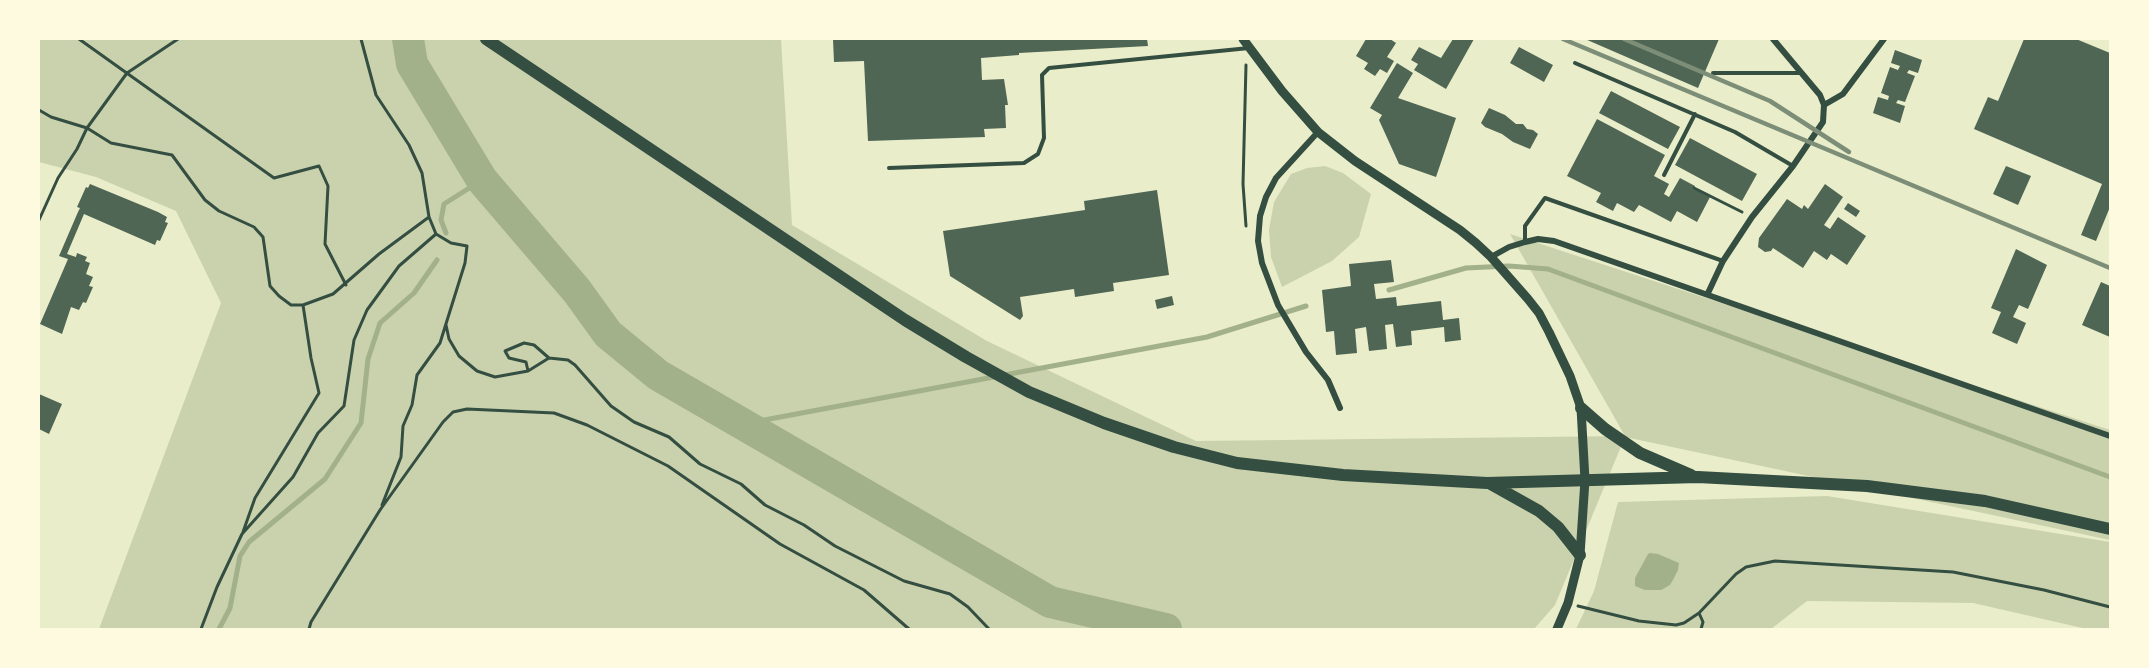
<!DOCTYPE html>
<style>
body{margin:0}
#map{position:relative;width:2149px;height:668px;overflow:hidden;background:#e9edc9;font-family:"Golos Text",sans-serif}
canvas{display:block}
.frame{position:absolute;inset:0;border:40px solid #fefae0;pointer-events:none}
</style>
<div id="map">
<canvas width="2149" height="668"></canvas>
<div class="frame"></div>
</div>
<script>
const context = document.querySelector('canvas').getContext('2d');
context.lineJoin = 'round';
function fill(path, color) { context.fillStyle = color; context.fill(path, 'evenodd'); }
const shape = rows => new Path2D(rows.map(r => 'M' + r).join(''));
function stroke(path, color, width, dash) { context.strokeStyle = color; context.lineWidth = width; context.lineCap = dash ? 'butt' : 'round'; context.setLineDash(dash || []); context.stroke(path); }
fill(shape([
 [39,39,781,39,792,225,987,341,1196,441,1625,436,1510,234,2110,430,2110,540,1625,437,1555,605,1534,629,99,629,221,303,176,211,96,177,39,162],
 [1325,166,1343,173,1371,194,1359,237,1332,261,1282,287,1271,257,1269,230,1274,202,1291,174,1307,168],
 [1827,496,2110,542,2110,629,2087,629,1973,603,1807,601,1771,629,1576,629,1594,591,1618,502]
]), '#cad2ad');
fill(shape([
 [1650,553,1658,554,1679,563,1678,570,1674,578,1670,585,1661,590,1645,590,1635,586,1635,578,1648,554]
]), '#a3b18a');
stroke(shape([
 [446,233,441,220,444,204,482,180],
 [1389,290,1466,268,1509,266,1548,269,2110,477],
 [743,424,1207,337,1306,306],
 [219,629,230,608,240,556,249,542,325,479,361,423,368,359,380,323,414,293,437,260]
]), '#a3b18a', 5);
stroke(shape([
 [408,39,412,64,482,180,577,291,608,334,658,375,1050,602,1166,629]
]), '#a3b18a', 32);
fill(shape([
 [833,39,1147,39,1148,46,1019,53,1019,55,981,58,982,80,1004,79,1008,105,1005,105,1006,128,984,129,985,137,868,141,864,61,834,62],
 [1366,39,1390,39,1396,43,1387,57,1394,61,1387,73,1380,69,1375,76,1364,69,1368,63,1356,56],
 [1453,39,1474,39,1446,89,1414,70,1418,64,1411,60,1419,47,1441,58],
 [1585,39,1719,39,1698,88],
 [2024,39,2076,39,2110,53,2110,207,2096,241,2081,235,2102,184,1974,129,1988,97,1998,101],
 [1519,47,1553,65,1544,82,1510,63],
 [1895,50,1922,60,1918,73,1909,70,1907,73,1915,76,1905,102,1898,100,1896,103,1905,106,1900,123,1873,113,1878,97,1888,100,1889,96,1881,93,1890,67,1898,70,1900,66,1891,63],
 [1397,63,1413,73,1398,98,1456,118,1436,177,1399,164,1379,120,1382,115,1370,108],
 [1611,91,1680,127,1668,149,1599,113],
 [1489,108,1505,115,1516,124,1523,124,1527,129,1533,130,1538,134,1530,149,1513,142,1502,134,1485,127,1481,123],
 [1597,119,1665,155,1654,176,1669,184,1664,194,1669,197,1680,178,1695,186,1694,189,1710,197,1697,222,1677,211,1671,222,1639,205,1634,212,1617,203,1613,211,1596,202,1601,193,1567,176],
 [1690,138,1757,174,1742,201,1675,165],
 [2006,166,2031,176,2018,205,1993,194],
 [90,184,158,212,167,217,165,222,168,223,160,241,157,240,155,245,84,214,67,254,76,257,77,253,87,257,85,261,90,263,86,274,93,277,89,286,93,287,86,303,83,302,79,310,71,307,62,334,40,324,68,259,59,256,78,212,80,208,77,207,86,187,88,188],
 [1825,184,1843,197,1824,225,1830,229,1838,217,1866,236,1847,265,1831,254,1827,260,1814,251,1803,268,1773,248,1771,251,1765,252,1758,247,1759,238,1787,199,1802,209,1804,205,1808,209],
 [1157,190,1169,275,1113,283,1114,291,1075,297,1074,289,1020,297,1023,316,1020,320,950,276,943,231,1085,210,1084,201],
 [1848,203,1860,211,1856,217,1844,209],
 [2016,249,2047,265,2028,309,2019,305,2013,317,2026,323,2017,344,1992,333,2001,312,1991,308],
 [1391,260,1394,282,1374,284,1376,299,1396,297,1397,306,1441,301,1443,320,1459,318,1461,340,1445,342,1444,327,1411,331,1412,345,1396,347,1393,324,1385,325,1387,349,1369,351,1366,327,1355,329,1357,353,1336,355,1334,331,1326,332,1322,290,1351,286,1349,264],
 [2101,282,2110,286,2110,337,2082,325],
 [1172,296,1174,305,1157,309,1155,300],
 [39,394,62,404,49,434,39,429]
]), '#4f6655');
stroke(shape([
 [79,39,274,178,319,166,328,186,325,244,346,285],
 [361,39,376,95,409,145,422,173,429,217,436,234,451,243,467,246,465,263,440,343,417,375,412,405,403,426,401,457,382,505],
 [39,110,51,117,87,128,111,143,172,155,205,200,219,211,254,227,263,237,270,286,279,296,291,305,303,305,333,294,379,254,429,217],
 [1694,188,1742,212],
 [39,220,58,178,77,149,87,128,127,73,178,39],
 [1246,226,1243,184,1246,65],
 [446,325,449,339,459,356,477,371,495,377,528,371,549,358,568,360,575,365,611,406,634,422,669,437,700,464,741,484,765,505,804,525,835,546,904,581,950,594,968,607,989,629],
 [528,371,526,362,509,358,505,351,524,343,534,345,549,358],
 [243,532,255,498,319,393,311,358,303,305],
 [1578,606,1639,621,1676,625,1684,623,1699,613,1736,574,1746,567,1775,561,1953,572,2044,590,2110,607],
 [1699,613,1703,622,1701,629],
 [201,629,217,587,242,534,293,477,318,433,344,406,354,340,367,310,399,266,436,234],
 [309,629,311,622,380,510,443,422,453,412,467,409,554,413,587,425,668,466,780,544,864,590,909,629]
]), '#344e41', 3);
stroke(shape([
 [1575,63,1735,132,1793,166],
 [1713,73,1799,73],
 [889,168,1024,163,1038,154,1044,138,1042,75,1049,68,1249,48],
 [1664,175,1695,114],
 [1525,242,1525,226,1545,198,1723,261]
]), '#344e41', 4);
stroke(shape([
 [1824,105,1843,94,1884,39],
 [1318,132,1276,178,1266,197,1260,216,1258,241,1262,263,1278,305,1306,352,1328,380,1340,408],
 [1491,257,1509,247,1525,242,1538,239,1554,241,2110,436],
 [1708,293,1723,261,1752,217,1793,166,1823,122,1824,105,1820,95,1773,39]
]), '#344e41', 6);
stroke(shape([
 [1243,39,1282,91,1318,132,1355,161,1460,230,1476,243,1491,257,1528,299,1539,313,1549,332,1570,376,1581,408,1585,480,1580,555,1568,603,1557,629]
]), '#344e41', 9);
stroke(shape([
 [486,39,905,320,966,357,1029,392,1104,423,1174,447,1237,463,1343,475,1487,483,1698,477,1867,486,1985,501,2110,529],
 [1581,408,1605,429,1640,453,1691,475],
 [1489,483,1539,511,1558,527,1580,555]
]), '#344e41', 12);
stroke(shape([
 [1563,39,2110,268],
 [1624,39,1770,101,1849,152]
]), '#7c8e77', 4.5);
</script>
